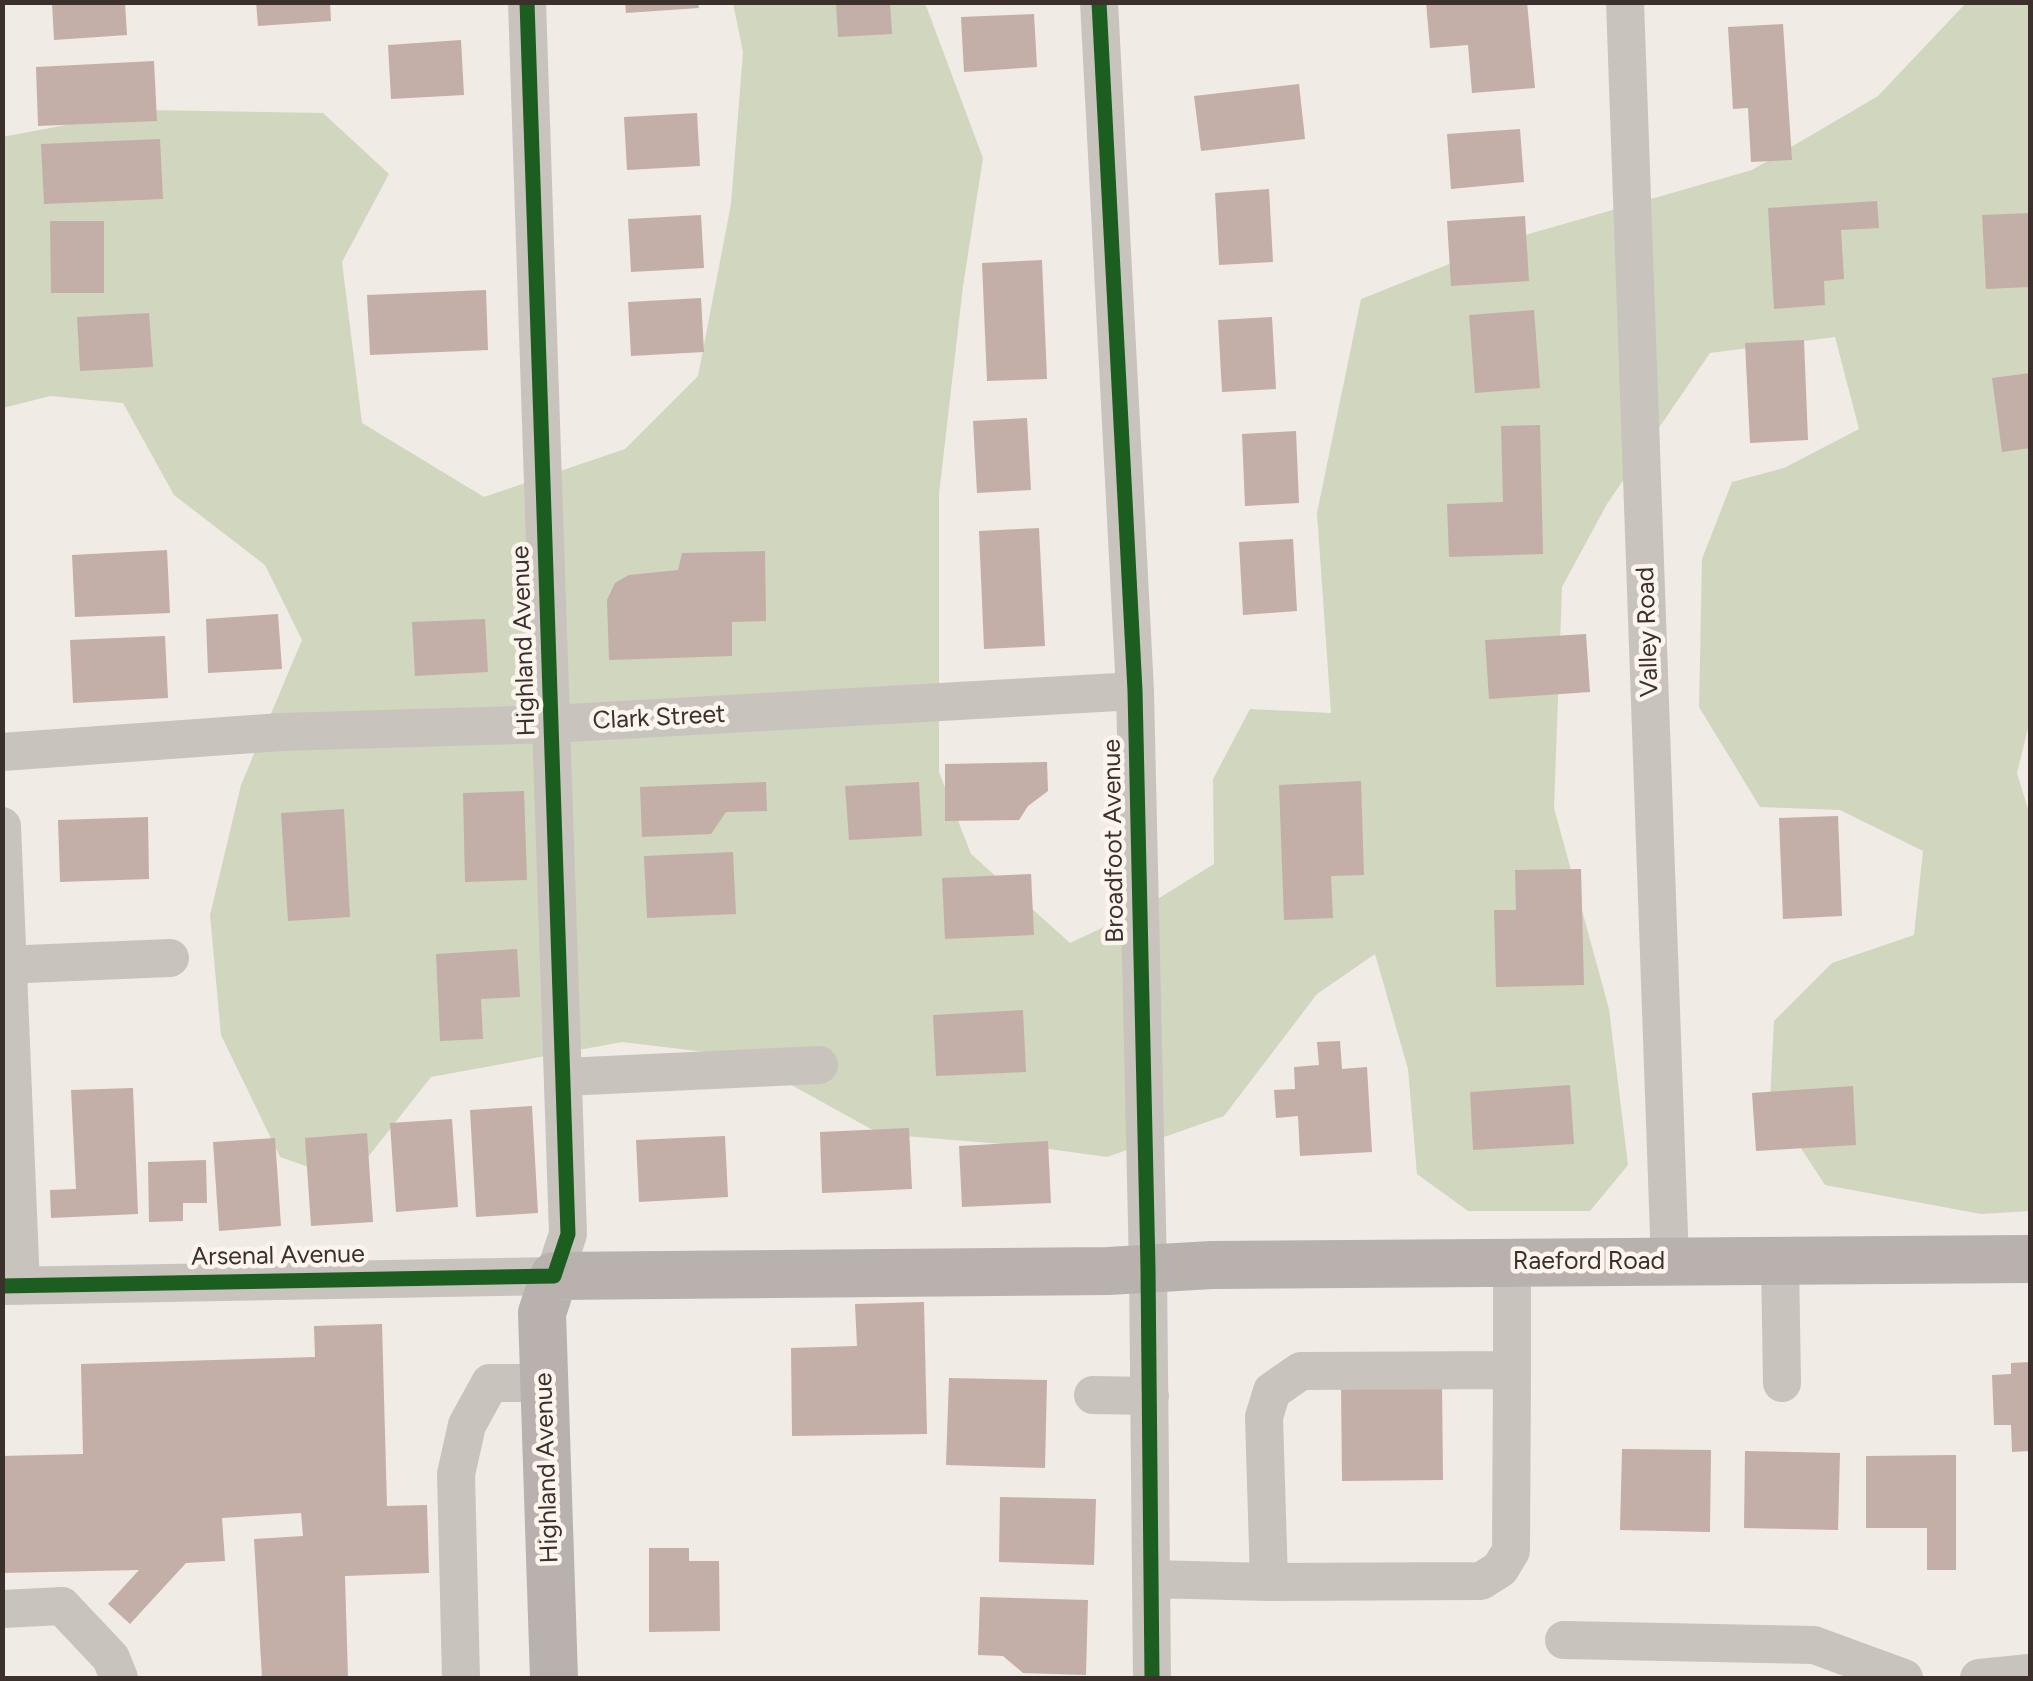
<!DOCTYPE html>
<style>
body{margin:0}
#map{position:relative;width:2033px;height:1681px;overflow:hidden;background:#f0ebe5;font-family:Figtree,sans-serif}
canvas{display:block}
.frame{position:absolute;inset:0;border:5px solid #3b302b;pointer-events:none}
</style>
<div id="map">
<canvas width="2033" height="1681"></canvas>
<div class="frame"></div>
</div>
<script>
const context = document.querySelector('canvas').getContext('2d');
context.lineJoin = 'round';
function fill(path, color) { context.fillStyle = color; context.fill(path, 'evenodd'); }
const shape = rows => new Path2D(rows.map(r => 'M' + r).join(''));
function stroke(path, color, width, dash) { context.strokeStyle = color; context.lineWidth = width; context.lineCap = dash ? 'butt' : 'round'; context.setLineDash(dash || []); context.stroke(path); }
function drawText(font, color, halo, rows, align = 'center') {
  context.font = font + ' Figtree,sans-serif'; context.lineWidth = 9; context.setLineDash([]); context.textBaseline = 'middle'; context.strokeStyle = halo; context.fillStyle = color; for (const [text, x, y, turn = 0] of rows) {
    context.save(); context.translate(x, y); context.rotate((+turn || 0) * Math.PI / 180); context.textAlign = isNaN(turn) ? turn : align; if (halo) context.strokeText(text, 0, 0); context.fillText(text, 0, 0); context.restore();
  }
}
fill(shape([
 [733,3,925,3,983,158,963,286,939,494,939,772,971,854,1070,943,1140,910,1214,864,1213,779,1250,709,1331,713,1317,513,1361,299,1515,238,1752,170,1878,96,1966,3,2030,3,2030,720,2017,773,2030,816,2030,1211,1981,1214,1825,1185,1770,1101,1774,1021,1832,963,1914,935,1923,851,1840,810,1760,807,1699,707,1702,559,1732,482,1784,468,1859,429,1835,337,1710,353,1607,504,1562,587,1554,808,1609,1009,1628,1165,1590,1211,1468,1211,1417,1174,1408,1069,1375,954,1317,994,1224,1116,1107,1157,1027,1146,880,1134,739,1056,622,1042,431,1077,349,1181,280,1157,221,1035,210,915,241,785,302,640,265,565,174,495,123,403,50,396,3,408,2,137,146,110,323,113,389,174,342,262,362,423,484,497,625,449,698,376,731,204,743,52]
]), '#d1d6bf');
fill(shape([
 [52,2,125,2,127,35,54,40],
 [256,2,330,2,331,21,258,26],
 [625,2,698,2,699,8,626,13],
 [836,2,890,2,892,34,838,37],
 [1426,2,1527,2,1535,88,1472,93,1468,45,1430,48],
 [1034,14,1037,67,964,72,961,17],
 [1783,24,1792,160,1751,162,1748,108,1733,109,1728,27],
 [461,40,464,95,391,99,388,45],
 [154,61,157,121,38,126,36,67],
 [1299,84,1305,139,1201,151,1194,96],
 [697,113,700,166,627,170,624,117],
 [1520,129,1524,182,1451,189,1447,134],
 [160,139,163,199,44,204,41,144],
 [1269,189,1273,262,1219,265,1215,193],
 [1877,201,1879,228,1841,230,1844,279,1824,281,1825,305,1774,309,1768,208],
 [2030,213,2030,287,1986,289,1982,215],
 [701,215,704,268,631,272,628,219],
 [1525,216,1529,281,1451,286,1447,221],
 [50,221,104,221,104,293,51,293],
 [1042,260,1047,379,987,381,982,263],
 [486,290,488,350,370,355,367,295],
 [701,298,704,352,631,356,628,302],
 [1534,310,1540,388,1475,393,1469,315],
 [149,313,153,367,80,371,77,317],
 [1272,317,1276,389,1222,392,1218,320],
 [1804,340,1808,440,1750,443,1745,343],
 [2030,373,2030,448,2002,452,1992,378],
 [1027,418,1031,490,977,493,973,421],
 [1540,425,1543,554,1449,557,1447,504,1503,502,1501,426],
 [1296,431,1299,503,1245,506,1242,434],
 [1039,528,1045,646,984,649,979,531],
 [1293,539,1297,611,1243,615,1239,542],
 [167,550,170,613,75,617,72,555],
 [765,551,766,621,732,622,732,656,609,660,607,600,615,583,629,575,678,570,682,553],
 [278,614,282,669,208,673,206,619],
 [485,619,488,672,415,676,412,622],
 [1586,634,1590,692,1489,699,1485,640],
 [165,636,168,698,73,703,70,640],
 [1047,762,1048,791,1028,806,1019,820,945,821,945,764],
 [1361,781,1364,875,1331,876,1333,918,1284,920,1279,785],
 [766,782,767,811,726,812,711,834,642,837,640,787],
 [919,782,922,836,849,840,845,786],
 [524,791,527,880,465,882,463,793],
 [344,809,350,917,288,921,281,813],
 [1838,816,1842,916,1783,919,1779,818],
 [148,817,149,879,60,882,58,820],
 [733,852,736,914,647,918,644,856],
 [1581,869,1584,985,1496,987,1494,910,1516,910,1515,870],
 [1031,874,1034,935,945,939,942,878],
 [517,949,520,997,481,999,483,1039,440,1041,436,954],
 [1023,1010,1026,1072,936,1076,933,1015],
 [1340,1041,1342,1069,1367,1067,1372,1152,1300,1156,1298,1116,1276,1118,1274,1090,1295,1089,1294,1067,1319,1065,1317,1042],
 [1570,1085,1574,1144,1473,1150,1470,1092],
 [1853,1086,1856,1145,1756,1151,1752,1093],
 [133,1088,138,1214,51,1218,50,1190,76,1189,71,1090],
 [532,1106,538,1213,476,1217,470,1110],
 [452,1119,458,1207,396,1212,390,1123],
 [909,1128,912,1189,822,1193,820,1132],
 [367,1133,373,1222,311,1226,305,1138],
 [725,1136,728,1197,639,1202,636,1140],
 [275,1138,281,1226,219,1231,213,1142],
 [1048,1141,1051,1203,962,1207,959,1146],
 [206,1160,207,1203,183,1203,183,1221,149,1222,148,1162],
 [924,1302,927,1434,792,1436,791,1348,857,1346,855,1304],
 [382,1324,387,1506,427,1505,429,1573,345,1576,348,1678,262,1678,254,1539,303,1536,301,1513,222,1518,225,1561,186,1563,130,1624,108,1604,139,1570,2,1573,2,1456,83,1454,81,1364,315,1357,314,1326],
 [2030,1362,2030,1451,2012,1452,2011,1425,1994,1425,1992,1375,2011,1374,2011,1363],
 [949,1378,1047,1380,1045,1468,946,1465],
 [1442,1382,1443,1480,1342,1481,1341,1383],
 [1622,1449,1711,1450,1710,1532,1620,1530],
 [1745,1451,1840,1453,1838,1530,1744,1528],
 [1956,1455,1956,1570,1927,1570,1927,1528,1866,1528,1866,1456],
 [1000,1497,1096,1499,1094,1565,999,1562],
 [649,1548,689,1548,689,1561,719,1561,720,1631,649,1632],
 [980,1597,1088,1600,1086,1675,1023,1673,1003,1656,978,1655]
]), '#c3afa7');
stroke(shape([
 [1099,2,1135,691,1148,1268,1152,1678],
 [1625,2,1670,1262],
 [2,752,281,732,552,724,1135,691],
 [2,826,21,1286],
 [2,965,170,958],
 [564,1077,819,1065],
 [1780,1261,1782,1383],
 [1512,1263,1512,1370],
 [2,1286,554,1276,568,1234,527,2],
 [1093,1395,1150,1396],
 [1151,1579,1269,1582,1481,1581,1500,1569,1511,1551,1512,1370,1301,1371,1272,1391,1264,1417,1269,1582],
 [2,1609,62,1606,111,1658,119,1678],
 [1564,1640,1814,1645,1904,1678],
 [461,1678,456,1474,467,1425,490,1383,544,1383],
 [1979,1678,2030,1673]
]), '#c9c3be', 38);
stroke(shape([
 [554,1678,542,1313,554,1276,1108,1271,1212,1265,2030,1259]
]), '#b8b1ad', 48);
stroke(shape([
 [1099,2,1135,691,1148,1268,1152,1678],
 [2,1286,554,1276,568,1234,527,2]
]), '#1b5e20', 15);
drawText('25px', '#3b302b', '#fbf5ee', [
 ["Valley Road",1648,632,-92],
 ["Highland Avenue",524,641,-92],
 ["Clark Street",659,718,-3],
 ["Broadfoot Avenue",1114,841,-91],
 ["Arsenal Avenue",278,1256,-1],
 ["Raeford Road",1589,1262],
 ["Highland Avenue",547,1468,-92]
]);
</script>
